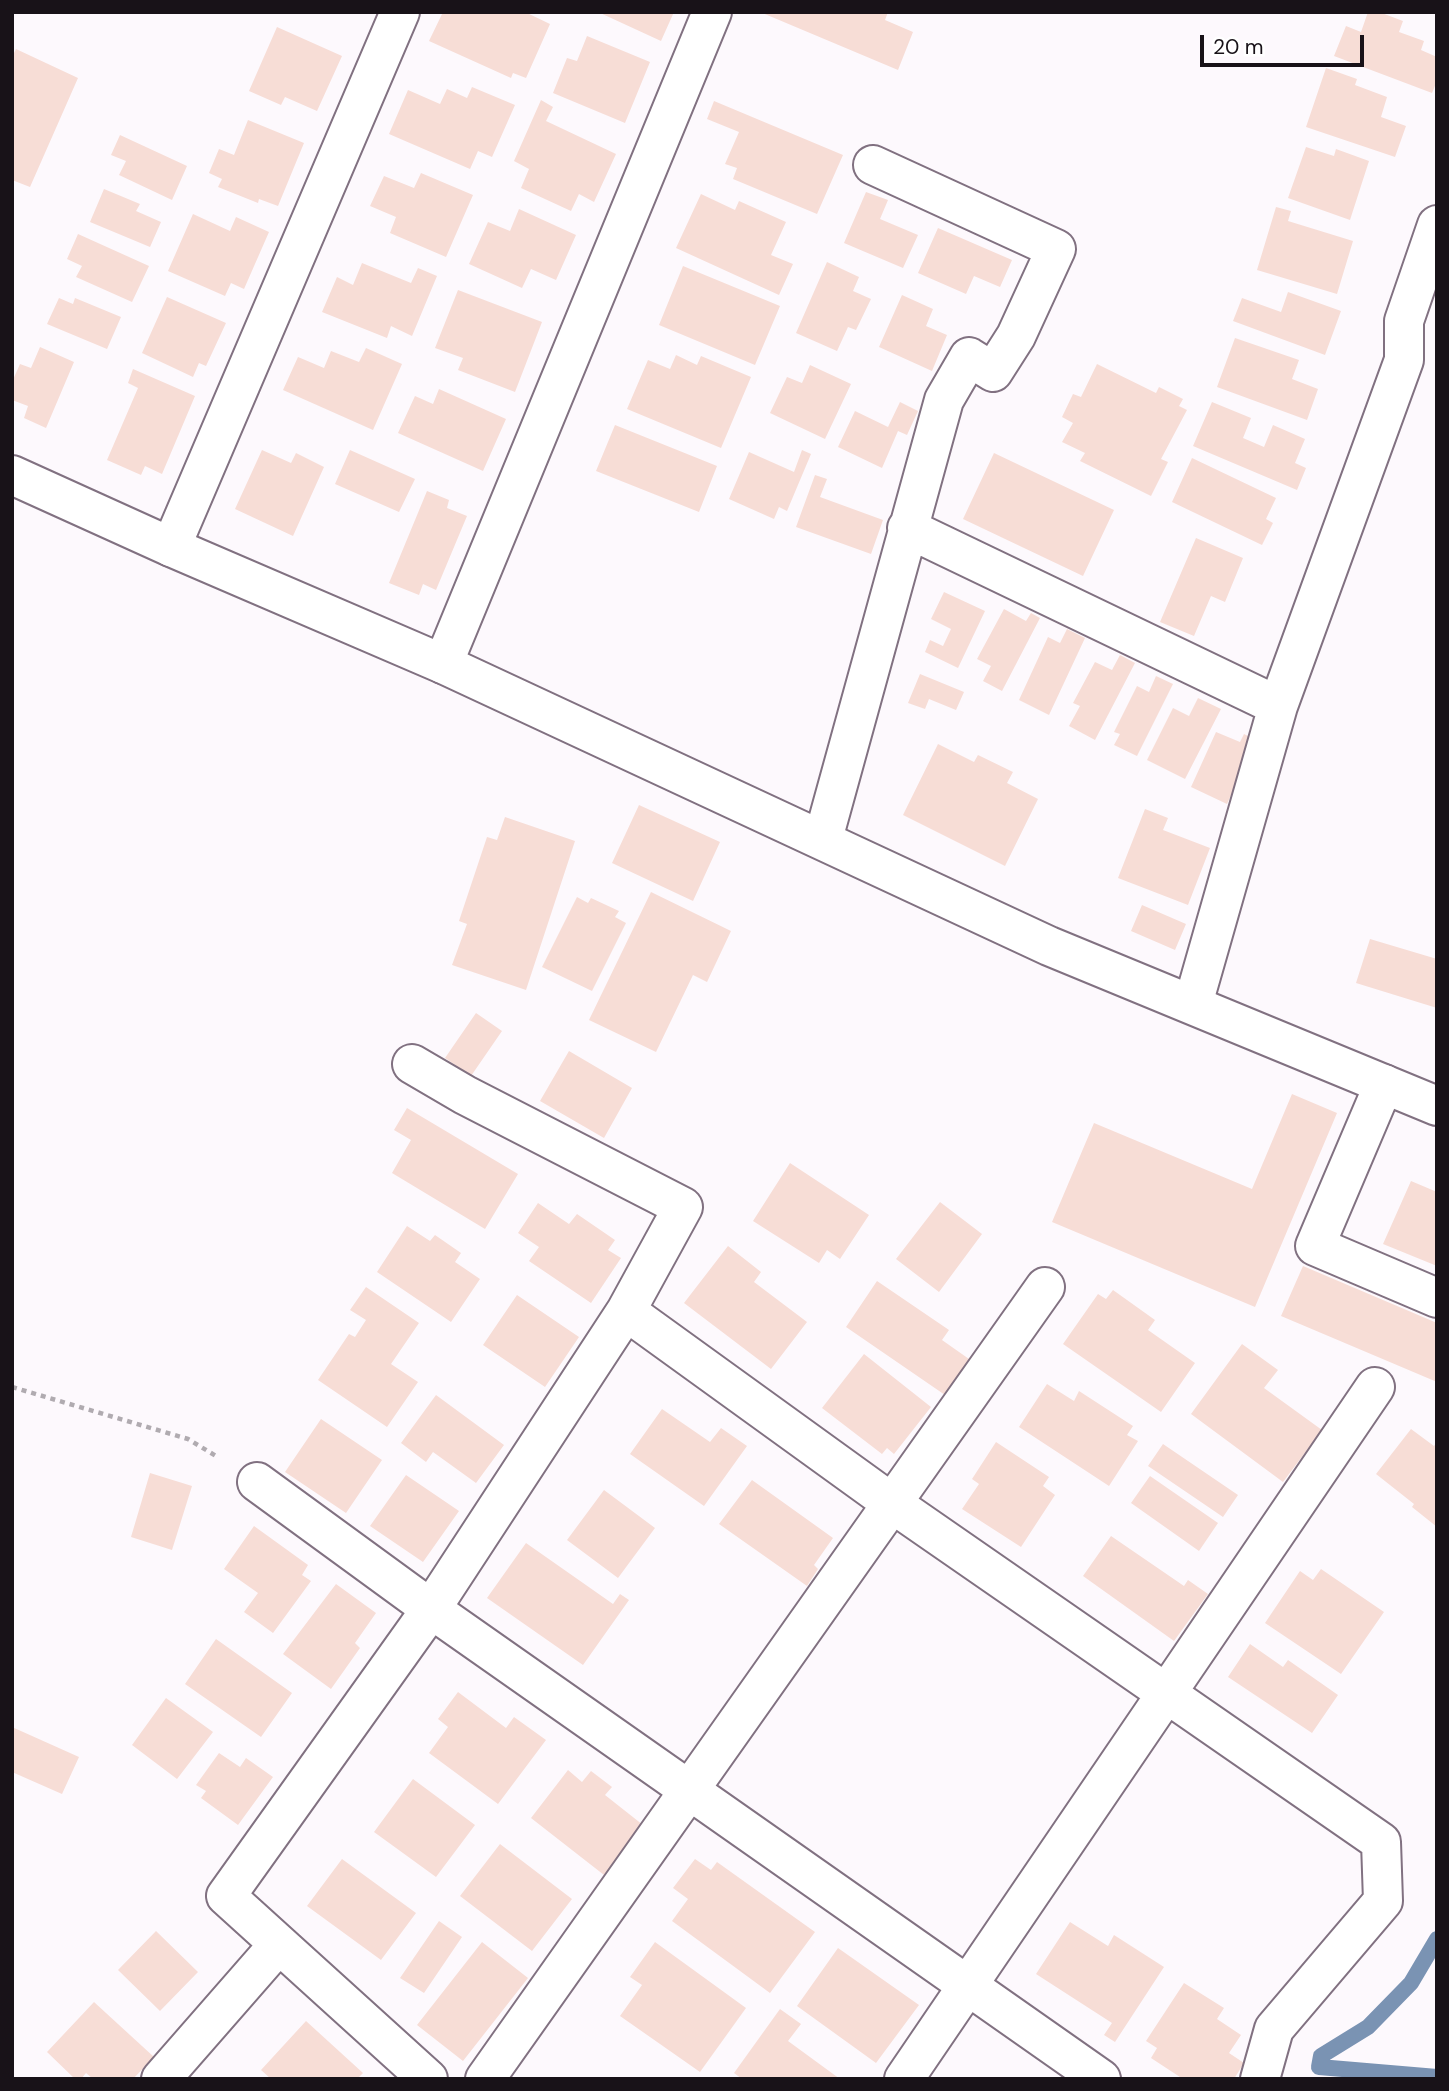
<!DOCTYPE html>
<style>
body{margin:0}
#map{position:relative;width:1449px;height:2091px;overflow:hidden;background:#fdf9fd;font-family:"DM Sans",sans-serif}
canvas{display:block}
.frame{position:absolute;inset:0;border:14px solid #181218;pointer-events:none}
.scale{position:absolute;left:1200px;top:35px;width:164px;height:32px;box-sizing:border-box;border:4px solid #181218;border-top:0;padding-left:9px;font-size:21px;line-height:24px;white-space:nowrap;color:#181218;-webkit-text-stroke:5px #fff;paint-order:stroke}
</style>
<div id="map">
<canvas width="1449" height="2091"></canvas>
<div class="frame"></div>
<div class="scale">20 m</div>
</div>
<script>
const context = document.querySelector('canvas').getContext('2d');
context.lineJoin = 'round';
const shape = rows => new Path2D(rows.map(r => 'M' + r).join(''));
function stroke(path, color, width, dash) { context.strokeStyle = color; context.lineWidth = width; context.lineCap = dash ? 'butt' : 'round'; context.setLineDash(dash || []); context.stroke(path); }
function fill(path, color) { context.fillStyle = color; context.fill(path, 'evenodd'); }
stroke(shape([
 [1437,1939,1411,1983,1368,2027,1321,2056,1319,2067,1437,2077]
]), '#7a93b3', 16);
fill(shape([
 [443,12,525,12,550,24,526,78,513,73,511,78,429,41],
 [598,12,674,12,661,41],
 [760,12,888,12,885,20,913,32,898,70],
 [1368,12,1379,12,1403,21,1399,32,1424,41,1421,50,1437,57,1437,81,1432,93,1334,56,1346,26,1361,32],
 [277,27,342,56,317,111,285,97,281,105,249,91],
 [587,36,650,62,625,123,553,93,567,58,577,61],
 [16,49,78,78,30,187,12,180,12,57],
 [1326,68,1357,79,1355,85,1387,97,1381,117,1406,126,1395,157,1306,127],
 [472,87,515,105,492,157,478,151,470,169,389,134,408,90,440,104,447,89,467,98],
 [541,100,553,107,546,121,616,154,594,202,579,194,571,211,521,188,529,169,514,161],
 [714,101,843,155,817,214,733,179,737,168,725,164,739,132,707,119],
 [248,120,304,143,278,206,259,199,258,203,218,187,222,179,209,173,219,149,234,155],
 [120,135,187,166,172,200,119,175,126,161,111,155],
 [1306,147,1334,156,1336,149,1369,161,1350,220,1288,198],
 [421,173,473,195,446,257,390,233,396,217,370,206,384,176,414,188],
 [104,189,140,204,136,211,161,222,150,247,90,222],
 [866,192,888,200,880,219,918,235,903,268,844,243],
 [701,194,735,210,739,201,786,222,771,255,793,264,779,295,676,248],
 [1276,207,1291,211,1288,221,1353,241,1337,294,1257,270],
 [519,209,576,235,556,280,531,269,522,288,469,264,488,222,510,231],
 [193,214,230,231,236,217,269,232,244,289,231,283,225,296,168,271],
 [938,228,1012,260,1000,287,974,276,966,294,918,273],
 [78,234,149,266,132,302,76,277,82,266,67,259],
 [827,262,859,277,853,291,871,299,856,330,848,327,837,351,796,333],
 [362,263,411,283,418,268,437,276,412,336,391,326,387,338,322,312,337,277,353,285],
 [683,266,780,306,755,365,659,325],
 [458,290,542,322,515,392,458,370,463,358,435,348],
 [1288,292,1341,311,1325,355,1233,321,1242,298,1281,312],
 [902,295,933,309,926,326,947,335,932,371,879,347],
 [167,297,226,323,206,366,199,363,193,377,142,353],
 [59,298,73,304,75,298,121,317,107,349,47,324],
 [1235,338,1299,360,1292,379,1318,389,1307,420,1217,387],
 [40,347,74,362,46,428,24,418,28,406,12,400,12,382,20,364,31,368],
 [366,348,402,364,373,430,283,390,298,357,324,368,331,351,359,362],
 [676,355,697,365,701,356,751,377,721,448,627,409,648,360,670,369],
 [1097,364,1156,393,1159,387,1183,399,1179,406,1187,410,1161,459,1168,462,1151,496,1080,461,1085,453,1062,442,1073,423,1062,417,1073,394,1081,397],
 [810,365,851,384,825,439,770,413,787,377,802,383],
 [133,369,195,396,162,474,145,466,141,475,107,460,138,388,128,383],
 [439,389,506,419,483,471,398,433,415,396,433,404],
 [900,402,918,411,907,435,898,431,882,468,838,447,855,411,888,427],
 [1212,402,1251,418,1243,438,1264,447,1273,425,1305,439,1295,463,1306,468,1297,490,1193,446],
 [615,425,717,466,699,512,596,471],
 [262,450,291,463,296,453,324,467,293,536,235,509],
 [350,450,415,479,399,512,335,484],
 [802,450,811,454,787,511,779,507,774,519,729,499,749,452,794,472],
 [994,453,1114,510,1083,576,963,519],
 [1192,458,1276,498,1266,519,1273,523,1262,545,1172,502],
 [815,475,827,479,820,497,883,520,871,554,796,527],
 [427,491,449,500,447,508,467,516,436,590,423,584,419,595,389,583],
 [1196,538,1243,558,1225,602,1211,596,1194,636,1160,622],
 [944,592,985,611,958,668,925,652,930,640,943,646,951,629,931,619],
 [1004,609,1026,621,1031,613,1040,618,1002,691,983,681,991,666,977,659],
 [1067,629,1085,638,1049,715,1019,700,1048,637,1060,643],
 [1120,655,1135,663,1095,740,1069,726,1080,706,1073,703,1095,662,1112,670],
 [920,674,964,692,956,710,929,699,925,709,908,703],
 [1156,676,1173,684,1137,756,1114,745,1120,734,1114,732,1137,686,1149,692],
 [1198,698,1221,709,1185,779,1147,760,1173,708,1189,716],
 [1216,732,1240,742,1244,734,1256,740,1227,804,1191,787],
 [938,744,974,762,978,755,1013,772,1007,783,1038,799,1005,866,903,815],
 [639,805,720,842,693,901,612,863],
 [1145,809,1168,818,1163,830,1210,848,1188,905,1118,878],
 [505,817,575,841,526,990,452,965,467,924,459,921,487,837,497,840],
 [651,892,731,931,707,982,693,975,656,1052,589,1020],
 [577,897,588,903,591,898,619,911,615,917,626,923,592,991,542,967],
 [1142,905,1186,924,1175,950,1131,931],
 [1370,939,1437,959,1437,1008,1356,983],
 [476,1013,502,1031,471,1076,445,1058],
 [569,1051,632,1088,604,1138,540,1101],
 [1292,1094,1337,1113,1255,1307,1052,1222,1094,1123,1252,1189],
 [407,1108,518,1174,485,1229,392,1173,411,1140,394,1130],
 [790,1163,869,1215,840,1259,827,1250,819,1263,753,1221],
 [1411,1181,1437,1192,1437,1266,1383,1244],
 [940,1202,982,1234,939,1292,896,1259],
 [538,1203,569,1224,577,1214,615,1240,608,1250,621,1258,591,1303,529,1261,539,1247,518,1233],
 [407,1226,430,1241,435,1235,461,1253,455,1262,480,1279,451,1322,377,1272],
 [728,1246,761,1272,754,1282,807,1322,771,1369,684,1303],
 [1303,1266,1437,1323,1437,1382,1281,1316],
 [877,1281,949,1330,942,1340,969,1359,945,1395,846,1327],
 [366,1287,419,1323,391,1364,418,1382,387,1427,318,1380,349,1334,355,1337,366,1320,350,1310],
 [1113,1290,1155,1320,1148,1330,1195,1363,1161,1412,1063,1344,1098,1294,1106,1299],
 [517,1295,579,1337,545,1387,483,1345],
 [1242,1344,1278,1370,1264,1388,1322,1430,1283,1482,1191,1414],
 [864,1354,931,1407,894,1454,887,1448,882,1454,822,1408],
 [1047,1384,1074,1401,1079,1391,1133,1426,1127,1435,1138,1441,1109,1486,1019,1427],
 [436,1395,504,1445,476,1483,433,1452,426,1462,401,1443],
 [662,1409,710,1442,721,1428,747,1446,704,1506,630,1454],
 [321,1419,382,1460,346,1513,285,1472],
 [1411,1429,1434,1446,1437,1442,1437,1527,1412,1507,1414,1504,1376,1474],
 [996,1442,1049,1477,1043,1486,1055,1495,1021,1547,962,1509,979,1484,972,1479],
 [1163,1444,1238,1495,1223,1517,1148,1466],
 [150,1473,192,1486,172,1550,131,1537],
 [406,1475,459,1511,423,1562,370,1526],
 [1150,1476,1218,1523,1199,1551,1131,1503],
 [752,1480,833,1538,814,1565,818,1569,807,1586,719,1524],
 [604,1490,655,1528,618,1578,567,1540],
 [254,1526,308,1565,302,1575,311,1581,273,1633,244,1612,258,1593,224,1569],
 [1111,1536,1184,1586,1188,1580,1208,1594,1174,1641,1083,1576],
 [526,1543,613,1604,620,1594,629,1600,583,1665,487,1598],
 [1321,1569,1384,1612,1341,1674,1265,1623,1300,1571,1313,1580],
 [336,1584,376,1613,355,1643,360,1648,331,1689,283,1654],
 [216,1639,292,1693,261,1737,185,1684],
 [1250,1644,1283,1667,1288,1660,1338,1695,1312,1733,1228,1677],
 [458,1692,506,1728,514,1717,546,1740,498,1804,429,1753,448,1727,438,1719],
 [166,1698,213,1732,177,1779,132,1745],
 [12,1727,79,1757,62,1794,12,1772],
 [219,1753,240,1767,246,1758,273,1777,238,1825,201,1798,206,1791,196,1785],
 [568,1770,582,1782,591,1771,612,1787,605,1795,643,1825,604,1875,531,1818],
 [413,1779,475,1825,436,1877,374,1832],
 [500,1844,572,1899,532,1951,460,1896],
 [342,1859,416,1913,381,1960,307,1906],
 [695,1859,711,1870,717,1862,815,1932,770,1993,672,1921,688,1899,673,1888],
 [439,1921,462,1937,424,1993,400,1978],
 [1070,1922,1108,1946,1114,1935,1164,1967,1115,2042,1104,2035,1112,2023,1036,1974],
 [156,1931,198,1972,160,2011,118,1970],
 [482,1942,528,1978,463,2061,417,2025],
 [655,1942,746,2008,700,2072,620,2016,642,1985,630,1977],
 [838,1948,919,2005,876,2063,797,2006],
 [1184,1983,1224,2008,1217,2019,1241,2035,1229,2053,1244,2063,1234,2079,1183,2079,1151,2058,1157,2048,1146,2041],
 [94,2002,154,2057,133,2079,93,2079,86,2073,81,2079,75,2079,47,2052],
 [780,2009,801,2024,788,2041,840,2079,742,2079,734,2073],
 [306,2021,363,2073,357,2079,271,2079,261,2070]
]), '#f7ddd6');
const minor = shape([
 [907,528,1278,706],
 [171,547,400,12],
 [443,664,712,12],
 [823,839,944,400,969,357,993,372,1016,336,1056,249,873,165],
 [1193,1004,1278,706,1404,360,1404,321,1437,225],
 [412,1064,465,1095,683,1207,626,1311,431,1609,226,1896,428,2079],
 [1384,1084,1315,1246,1437,1298],
 [626,1311,893,1504,1381,1842,1383,1901,1274,2029,1260,2079],
 [257,1482,431,1609,1101,2079],
 [161,2079,279,1944],
 [485,2079,1045,1287],
 [904,2079,1375,1387]
]);
const tertiary = shape([
 [12,475,171,547,443,664,1049,946,1437,1106]
]);
stroke(minor, '#817181', 42);
stroke(tertiary, '#817181', 42);
stroke(shape([
 [12,1387,188,1439,216,1456]
]), '#b0abb0', 4.5, [5, 5]);
stroke(minor, '#fff', 38);
stroke(tertiary, '#fff', 38);
</script>
